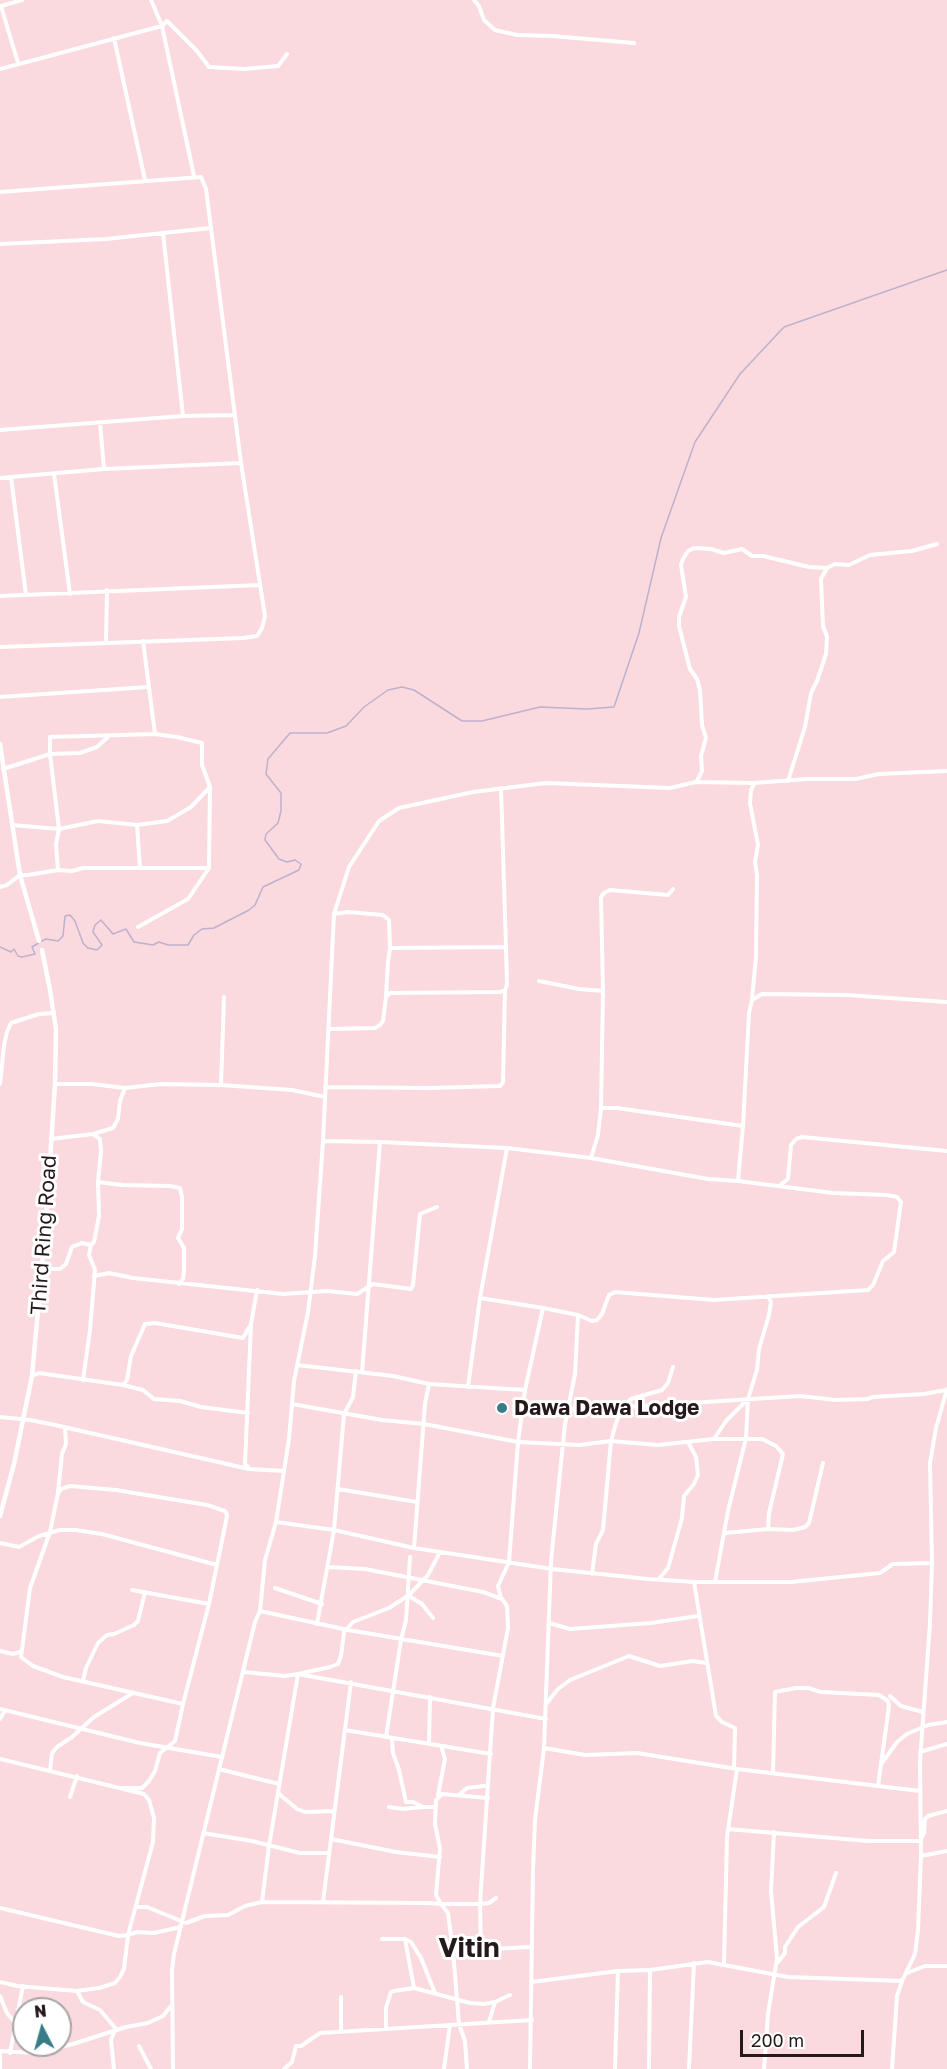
<!DOCTYPE html>
<style>
body{margin:0}
#map{position:relative;width:947px;height:2069px;overflow:hidden;background:#fadade;font-family:"Golos Text",sans-serif}
canvas{display:block}
.north{position:absolute;left:12px;top:1997px;width:60px;height:60px;box-sizing:border-box;background:#fff;border:2px solid #a8a3a4;border-radius:50%;rotate:354deg;font-size:16px;font-weight:700;line-height:24px;text-align:center;color:#25191b}
.north::after{content:'';display:block;margin:auto;width:21px;height:27px;background:#367d88;clip-path:polygon(50% 0,100% 100%,50% 72%,0 100%)}
.scale{position:absolute;left:740px;top:2030px;width:124px;height:27px;box-sizing:border-box;border:3px solid #25191b;border-top:0;padding-left:8px;font-size:18px;line-height:21px;white-space:nowrap;color:#25191b;-webkit-text-stroke:4px #fff;paint-order:stroke}
</style>
<div id="map">
<canvas width="947" height="2069"></canvas>
<div class="north">N</div>
<div class="scale">200 m</div>
</div>
<script>
const context = document.querySelector('canvas').getContext('2d');
context.lineJoin = 'round';
const shape = rows => new Path2D(rows.map(r => 'M' + r).join(''));
function stroke(path, color, width, dash) { context.strokeStyle = color; context.lineWidth = width; context.lineCap = dash ? 'butt' : 'round'; context.setLineDash(dash || []); context.stroke(path); }
function drawText(font, color, halo, rows, align = 'center') {
  context.font = font + ' "Golos Text",sans-serif'; context.lineWidth = 6; context.setLineDash([]); context.textBaseline = 'middle'; context.strokeStyle = halo; context.fillStyle = color; for (const [text, x, y, turn = 0] of rows) {
    context.save(); context.translate(x, y); context.rotate((+turn || 0) * Math.PI / 180); context.textAlign = isNaN(turn) ? turn : align; if (halo) context.strokeText(text, 0, 0); context.fillText(text, 0, 0); context.restore();
  }
}
stroke(shape([
 [0,947,11,952,14,949,18,956,22,957,35,954,32,947,40,942,46,939,58,941,63,936,65,916,70,915,75,921,83,943,88,948,97,950,102,945,93,932,95,925,101,920,113,934,126,929,134,942,153,945,159,942,168,945,188,945,194,935,202,929,214,928,249,910,255,905,263,887,299,870,301,864,295,860,287,862,279,859,265,840,266,834,278,823,281,811,281,793,266,774,268,759,290,733,327,733,346,726,364,707,388,690,402,687,414,690,462,721,482,721,540,707,587,709,614,707,639,633,661,538,695,442,740,374,784,327,947,270]
]), '#bdb1cd', 1.5);
stroke(shape([
 [151,0,162,26,194,176],
 [474,0,479,6,484,20,495,30,517,35,552,36,634,43],
 [1,6,18,63],
 [1,6,22,0],
 [114,38,145,180],
 [0,69,162,26,167,21,197,51,209,67,244,69,278,66,287,54],
 [0,192,201,177,206,189,241,463,265,616,262,628,257,636,243,638,0,647],
 [163,233,183,416],
 [0,244,106,239,211,228],
 [100,423,104,469],
 [0,430,183,416,235,415],
 [54,474,70,594],
 [11,477,26,595],
 [0,478,104,469,241,463],
 [0,596,260,585],
 [106,643,107,590],
 [0,697,148,687],
 [3,769,50,754,50,737,155,734],
 [697,781,702,771,701,756,706,738,702,725,700,690,697,679,690,669,679,626,679,617,686,597,681,565,683,559,688,551,694,548,711,549,724,553,742,549,752,556,763,556,809,567,827,568],
 [788,781,805,727,811,693,817,681,826,654,827,637,823,626,821,579,827,568,835,564,849,565,870,555,912,551,937,544],
 [12,825,59,829,98,821,137,825,167,821,191,807,210,787,202,765,202,743,177,737,155,734,143,641],
 [137,825,140,868],
 [58,870,56,844,59,829,50,754,80,753,97,747,108,737],
 [0,887,7,885,20,875,28,875,58,870,72,871,83,868,209,868],
 [334,914,348,912,383,915,389,920,390,948,388,962,386,996],
 [138,927,188,899,209,868,210,787],
 [390,948,506,947],
 [539,981,579,989,603,991],
 [752,999,756,957,757,875,755,862,758,845,750,803,751,790,754,784],
 [329,1029,375,1028,380,1025,383,1021,386,997,390,993,500,992,505,990,507,985,506,947,501,788],
 [0,1084,4,1045,7,1032,11,1023,39,1014,54,1013],
 [55,1084,92,1084,125,1088,161,1084,221,1085,292,1090,325,1097],
 [221,1085,224,997],
 [325,1087,429,1088,500,1086,503,1082,505,990],
 [601,1108,617,1108,743,1126],
 [51,1139,93,1134,113,1128,118,1119,120,1101,125,1088],
 [323,1141,380,1142,507,1148,591,1158,708,1179,738,1181,743,1126,749,1013,752,1000,762,994,847,995,947,1002],
 [591,1158,598,1135,601,1108,603,991,601,897,604,893,610,890,668,895,673,889],
 [98,1182,122,1185,170,1186,180,1188,182,1197,182,1229,178,1238,184,1248,184,1271,183,1279,179,1284],
 [779,1186,788,1179,791,1145,796,1139,802,1137,947,1151],
 [42,1269,60,1269,66,1264,72,1247,82,1243,91,1245,94,1242,99,1216,98,1182,101,1151,100,1139,93,1134],
 [94,1276,109,1273,133,1278,283,1294,327,1291,357,1294,373,1284,411,1289,413,1285,420,1214,437,1207],
 [480,1298,543,1308,578,1315,592,1321,597,1320,602,1314,609,1295,615,1292,714,1300,868,1290,873,1285,883,1261,894,1252,901,1202,897,1197,887,1195,833,1193,738,1181],
 [297,1365,393,1376,429,1384,525,1390],
 [362,1372,380,1142],
 [32,1376,39,1373,123,1385,143,1390,154,1399,180,1401,201,1407,248,1413],
 [83,1380,90,1330,95,1270,89,1255,91,1245],
 [123,1385,127,1380,131,1356,145,1324,155,1323,243,1338,251,1324],
 [468,1387,480,1298,507,1148],
 [292,1404,382,1420,424,1424,518,1442,579,1445,611,1441,658,1445,714,1439,726,1421,748,1399],
 [569,1409,595,1409,800,1396,836,1400,867,1399,873,1397,924,1394,946,1390],
 [0,1417,30,1420,55,1425,249,1469,284,1471],
 [715,1439,762,1439,776,1446,783,1454,769,1513,768,1529],
 [249,1468,245,1464,251,1324,257,1290],
 [338,1489,417,1502],
 [58,1492,62,1454,66,1444,65,1427],
 [276,1522,334,1530,414,1548,552,1569,648,1579,694,1582,791,1582,880,1573,893,1564,932,1563],
 [725,1533,768,1529,793,1530,805,1527,809,1523,823,1463],
 [0,1543,19,1547,39,1536,60,1530,75,1530,102,1534,217,1565],
 [414,1548,425,1404,429,1384],
 [328,1567,365,1569,483,1592,502,1599,507,1606,508,1628,493,1708,480,1904,481,1948],
 [592,1574,596,1544,603,1530,611,1441,616,1423,623,1407,631,1399,662,1390,668,1383,673,1367],
 [659,1579,668,1568,682,1518,684,1496,694,1484,698,1475,696,1457,688,1442],
 [694,1582,716,1716,722,1722,735,1728,734,1768],
 [715,1582,728,1511,746,1438,748,1399,757,1370,759,1349,769,1315,771,1302,768,1296],
 [275,1588,322,1604],
 [132,1590,209,1604],
 [409,1596,422,1604,433,1618],
 [501,1598,498,1586,509,1562,518,1442,525,1390,543,1308],
 [260,1611,348,1630,503,1656],
 [549,1623,570,1629,651,1623,698,1616],
 [317,1624,334,1530,344,1414,353,1397,356,1371],
 [0,1651,13,1654,20,1652],
 [244,1672,285,1676,298,1674,546,1719],
 [83,1681,86,1668,98,1643,107,1635,114,1634,134,1625,138,1621,145,1592],
 [890,1696,901,1706,923,1712],
 [547,1703,558,1689,570,1680,629,1656,660,1666,693,1661,706,1663],
 [0,1709,140,1743,222,1757],
 [0,1719,5,1710],
 [345,1730,491,1754],
 [386,1737,401,1640,406,1620,410,1557],
 [392,1738,393,1753,399,1770,406,1802,413,1802,423,1807,435,1807],
 [429,1744,430,1697],
 [544,1748,585,1755,637,1753,737,1769,920,1791],
 [920,1752,947,1744],
 [0,1759,144,1794,149,1800,154,1818,153,1842,128,1935,119,1936,0,1908],
 [882,1763,897,1742,907,1734,928,1725,947,1722],
 [219,1769,279,1784],
 [50,1770,52,1753,57,1747,72,1737,94,1717,133,1693],
 [773,1773,775,1692,796,1688,808,1688,821,1692,879,1695,888,1701,889,1706,878,1786],
 [123,1788,142,1788,149,1781,155,1771,160,1753,175,1741,183,1704,63,1677,33,1666,21,1657,30,1588,50,1532,58,1493,61,1489,70,1486,116,1490,207,1505,225,1511,227,1515,226,1521,209,1604,183,1704],
 [278,1793,297,1809,305,1812,334,1811],
 [438,1795,445,1759,442,1749],
 [459,1795,467,1788,484,1786],
 [70,1797,77,1776],
 [488,1798,442,1794,436,1800,435,1824,440,1849,436,1895,441,1904,480,1904,489,1903,496,1898],
 [389,1807,403,1809,422,1807],
 [728,1829,868,1841,920,1841,924,1833,925,1819,928,1816,947,1811],
 [203,1833,252,1841,300,1853,329,1853],
 [331,1839,396,1852,440,1857],
 [921,1856,947,1851],
 [262,1902,269,1846,298,1674,330,1667,338,1664,341,1656,344,1632,353,1622,389,1608,409,1595,428,1575,440,1552],
 [323,1902,351,1682],
 [136,1907,147,1907,186,1923,205,1916,228,1915,245,1906,262,1902,428,1903,441,1904,448,1913,453,1951,459,2024,465,2041,467,2069],
 [382,1939,405,1939,411,1942,421,1958,435,1993],
 [405,1939,414,1988],
 [453,1951,530,1947],
 [778,1962,785,1953,785,1947,798,1927,824,1907,836,1873],
 [724,1964,727,1837,737,1769],
 [907,1973,925,1966,947,1966],
 [0,1982,17,1986,77,1991,99,1988,115,1983,120,1977,124,1969,128,1935,137,1932,154,1933,181,1927],
 [531,1982,618,1971,650,1970,708,1962,788,1977,902,1981],
 [77,1991,83,2002,100,2010,117,2030],
 [0,1996,7,2013,16,2024],
 [489,2022,495,2002],
 [386,2029,386,2008,391,1992,394,1991,414,1988,470,2003,484,2004,495,2002,510,1995],
 [341,2031,341,1997],
 [139,2046,151,2069],
 [0,2051,35,2053,73,2044,126,2027,148,2023,163,2016,171,2006],
 [10,2053,23,1986],
 [0,2069,0,2051],
 [114,2069,111,2040,114,2032],
 [173,2069,172,1970,174,1954,255,1622,260,1611,265,1560,276,1522,289,1439,294,1381,308,1312,315,1256,323,1141,334,914,349,867,379,821,399,808,473,792,546,783,670,788,696,782,754,783,807,779,856,779,879,774,947,771],
 [284,2069,292,2062,296,2046,301,2046,320,2033,532,2020],
 [444,2069,450,2025],
 [530,2069,533,1870,535,1820,544,1748,551,1561,565,1424,575,1374,578,1315],
 [615,2069,618,1971],
 [649,2069,650,1970],
 [689,2069,694,1963],
 [764,2069,768,2014,777,1958,771,1891,774,1832],
 [892,2069,897,1996,902,1981,915,1954,918,1930,921,1856,920,1761,930,1623,932,1563,930,1463,936,1428,947,1389]
]), '#fff', 4);
stroke(shape([
 [0,744,20,875,39,941],
 [0,1516,14,1464,32,1376,46,1222,55,1084,56,1029,50,990,42,950]
]), '#fff', 4.5);
for (const [x, y, r, color] of [
 [502,1408,6,"#367d88"]
]) { const dot = new Path2D(); dot.arc(x, y, r, 0, 2 * Math.PI); context.fillStyle = color; context.fill(dot); stroke(dot, '#fff', 2); }
drawText('21px', '#25191b', '#fff', [
 ["Third Ring Road",44,1235,-86]
]);
drawText('bold 21px', '#25191b', '#fff', [
 ["Dawa Dawa Lodge",514,1408]
], 'left');
drawText('bold 27px', '#25191b', '#fff', [
 ["Vitin",469,1948]
]);
</script>
